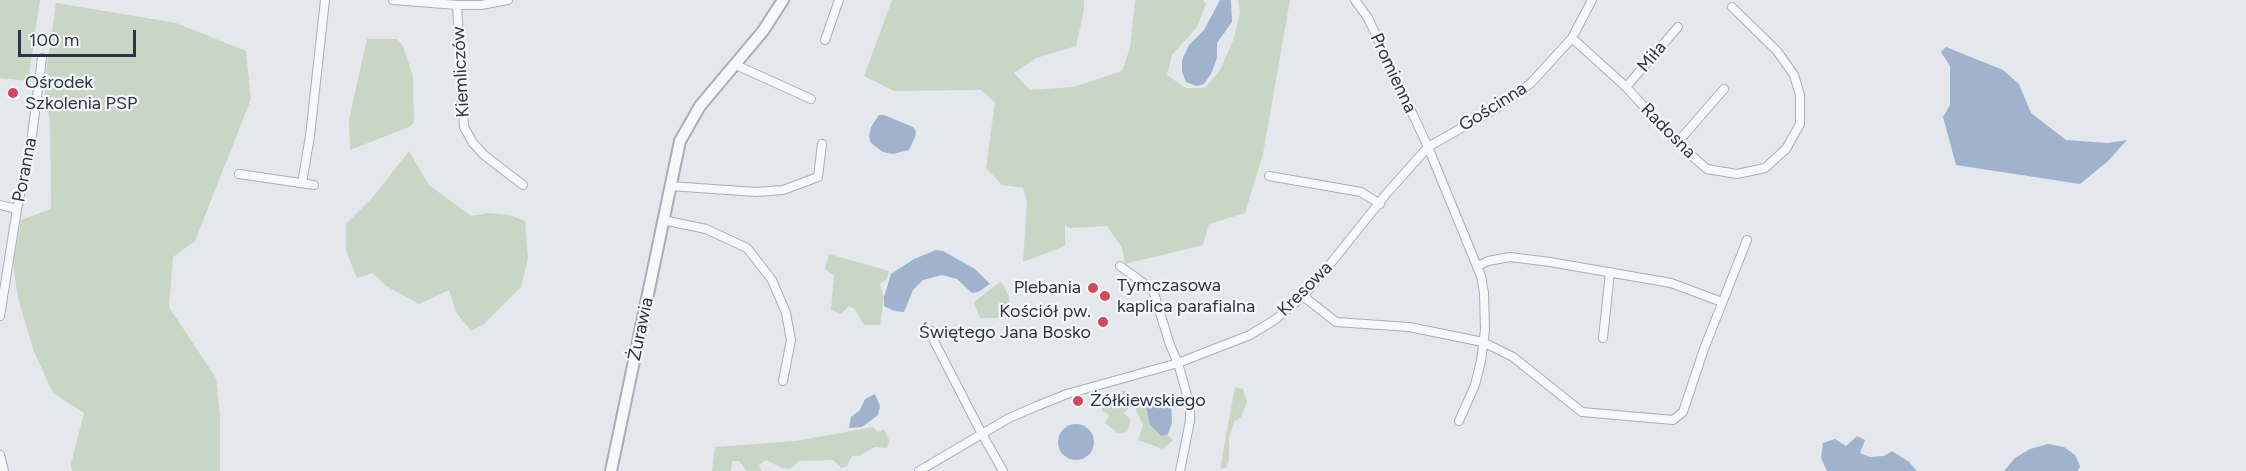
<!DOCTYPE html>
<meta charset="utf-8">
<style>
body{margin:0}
#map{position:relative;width:2246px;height:471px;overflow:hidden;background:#e4e7ec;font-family:Figtree,sans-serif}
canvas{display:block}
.scale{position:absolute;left:18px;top:30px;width:118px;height:27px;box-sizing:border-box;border:3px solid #2b3445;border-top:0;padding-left:8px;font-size:18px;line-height:21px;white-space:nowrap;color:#2b3445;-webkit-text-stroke:4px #f4f6f9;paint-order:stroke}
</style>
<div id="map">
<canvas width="2246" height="471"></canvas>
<div class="scale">100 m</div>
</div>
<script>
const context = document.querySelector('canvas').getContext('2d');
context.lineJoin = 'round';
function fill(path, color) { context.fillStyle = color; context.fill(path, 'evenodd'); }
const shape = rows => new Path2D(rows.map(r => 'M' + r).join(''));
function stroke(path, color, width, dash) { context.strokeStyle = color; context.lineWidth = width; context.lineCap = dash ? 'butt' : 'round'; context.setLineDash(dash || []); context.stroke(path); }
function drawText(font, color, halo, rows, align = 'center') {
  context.font = font + ' Figtree,sans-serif'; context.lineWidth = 4.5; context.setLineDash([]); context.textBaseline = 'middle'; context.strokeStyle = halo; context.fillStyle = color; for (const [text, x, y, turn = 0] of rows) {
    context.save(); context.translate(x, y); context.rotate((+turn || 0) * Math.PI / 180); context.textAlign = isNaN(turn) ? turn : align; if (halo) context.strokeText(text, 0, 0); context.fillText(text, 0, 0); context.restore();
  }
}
fill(shape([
 [0,0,40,0,28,81,0,78],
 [892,0,1084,0,1084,10,1076,46,1036,58,1014,73,1030,90,1074,87,1122,71,1130,48,1135,1,1137,0,1203,0,1206,4,1197,27,1172,55,1167,75,1186,88,1205,88,1220,70,1234,38,1240,13,1238,0,1290,0,1263,154,1245,213,1209,224,1203,245,1125,264,1122,248,1107,226,1070,228,1065,225,1065,246,1023,262,1027,202,1023,188,1002,185,986,168,995,102,981,90,894,91,864,76],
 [56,3,176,23,246,51,251,99,195,241,173,257,169,307,216,378,220,416,220,471,72,471,71,464,84,413,53,393,34,352,18,298,13,264,21,220,51,209,50,123,44,87],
 [367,39,397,39,403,46,413,76,414,122,409,127,350,150,349,120],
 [409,151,429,185,471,216,489,213,509,215,525,221,528,258,521,287,484,324,471,331,456,312,449,290,419,304,386,286,373,273,357,278,346,251,346,224,372,198],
 [829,254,889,271,887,279,880,284,884,297,880,325,864,325,855,309,849,306,841,314,831,310,834,276,825,269],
 [1001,281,1009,296,1009,306,1001,318,980,318,974,302],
 [1235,387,1243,389,1247,402,1241,417,1234,422,1229,438,1229,460,1226,468,1220,469],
 [1124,391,1130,395,1131,405,1124,413,1131,420,1127,432,1118,433,1105,423,1109,415,1102,411,1102,403,1107,402,1107,395],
 [1140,402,1146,407,1150,425,1161,436,1167,434,1173,440,1163,449,1138,440,1143,425,1135,408],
 [873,427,878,432,884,429,889,440,887,448,875,447,859,456,852,456,847,466,842,468,833,460,799,461,790,469,782,468,766,460,759,465,762,471,747,471,739,461,732,461,731,471,712,471,715,447,796,441]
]), '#c9d6c5');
fill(shape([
 [1220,0,1231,0,1232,22,1217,43,1217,58,1211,74,1204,84,1197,86,1186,82,1182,72,1182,60,1189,45,1204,30],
 [1946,47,2003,70,2019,84,2031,113,2066,140,2108,143,2127,140,2107,162,2080,184,1956,165,1943,117,1950,105,1950,66,1941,52],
 [879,115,884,115,913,127,916,131,915,137,909,150,893,154,883,152,871,143,869,137,871,127],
 [936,250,943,251,975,269,990,284,978,292,972,293,957,279,942,275,923,280,913,290,904,312,894,311,884,306,884,297,891,274,914,259],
 [875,394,880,406,878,415,862,427,849,428,851,417,860,410,865,399],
 [1164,397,1171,403,1172,423,1168,434,1161,436,1150,425,1146,407,1148,398],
 '1058 442a18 18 0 1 1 36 0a18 18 0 1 1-36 0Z',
 [1857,436,1865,440,1860,453,1870,457,1884,456,1892,451,1909,462,1917,471,1827,471,1821,458,1823,443,1835,439,1846,446],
 [2048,444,2064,447,2075,455,2080,466,2078,471,2004,471,2015,458,2030,449]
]), '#9fb4cc');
const minor = shape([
 [393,0,457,5,481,5,508,0],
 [1355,0,1368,18,1428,147,1481,276,1484,293,1485,330,1481,361,1475,385,1459,421],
 [457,5,464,127,473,143,484,155,523,185],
 [1572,38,1626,87,1677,143,1707,169,1737,174,1765,168,1786,149,1800,124,1800,95,1794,75,1777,51,1732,7],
 [825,40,839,0],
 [736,65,811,99],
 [1626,87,1678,27],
 [1677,143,1724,89],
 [239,174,314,185],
 [1269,176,1361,192,1380,204],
 [302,183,310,136,325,0],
 [670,186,756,192,783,190,818,177,822,144],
 [0,205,17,209],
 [663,220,706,229,747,248,772,280,786,313,791,340,783,381],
 [1120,266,1153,290,1170,345,1178,363,1190,406,1190,421,1180,471],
 [1478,266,1488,261,1510,257,1550,262,1671,283,1722,302],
 [1303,296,1336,322,1409,327,1483,342,1513,357,1582,412,1673,420,1683,412,1704,349,1747,240],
 [0,316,17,209,31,143,42,58],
 [931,331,934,341,982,434,1003,471],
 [1603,338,1610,272],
 [0,455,4,471],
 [919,471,1009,418,1037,406,1067,394,1178,363,1250,335,1276,319,1303,296,1319,278,1387,193,1428,147,1500,106,1531,83,1572,38,1592,0]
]);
const tertiary = shape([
 [611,471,680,141,700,106,763,31,783,0]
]);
stroke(minor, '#a9aeb7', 10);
stroke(tertiary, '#a9aeb7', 14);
stroke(minor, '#f7f8fa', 8);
stroke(tertiary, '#f7f8fa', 10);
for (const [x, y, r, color] of [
 [13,93,6,"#d1495b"],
 [1093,288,6,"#d1495b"],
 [1105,296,6,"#d1495b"],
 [1103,322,6,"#d1495b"],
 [1078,401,6,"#d1495b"]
]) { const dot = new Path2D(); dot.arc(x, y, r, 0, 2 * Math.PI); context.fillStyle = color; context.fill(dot); stroke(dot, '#f4f6f9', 2); }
drawText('18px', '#2b3445', '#f4f6f9', [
 ["Miła",1652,57,-50],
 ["Kiemliczów",461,72,-93],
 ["Promienna",1393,73,65],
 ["Gościnna",1493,107,-32],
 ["Radosna",1668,131,45],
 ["Poranna",25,170,-79],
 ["Kresowa",1305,289,-45],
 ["Żurawia",641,329,-78]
]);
drawText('18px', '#2b3445', '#f4f6f9', [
 ["Ośrodek",25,83],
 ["Szkolenia PSP",25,104],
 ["Tymczasowa",1117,286],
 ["kaplica parafialna",1117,307],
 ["Plebania",1081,288,"right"],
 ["Kościół pw.",1091,312,"right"],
 ["Świętego Jana Bosko",1091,333,"right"],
 ["Żółkiewskiego",1090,401]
], 'left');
</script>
